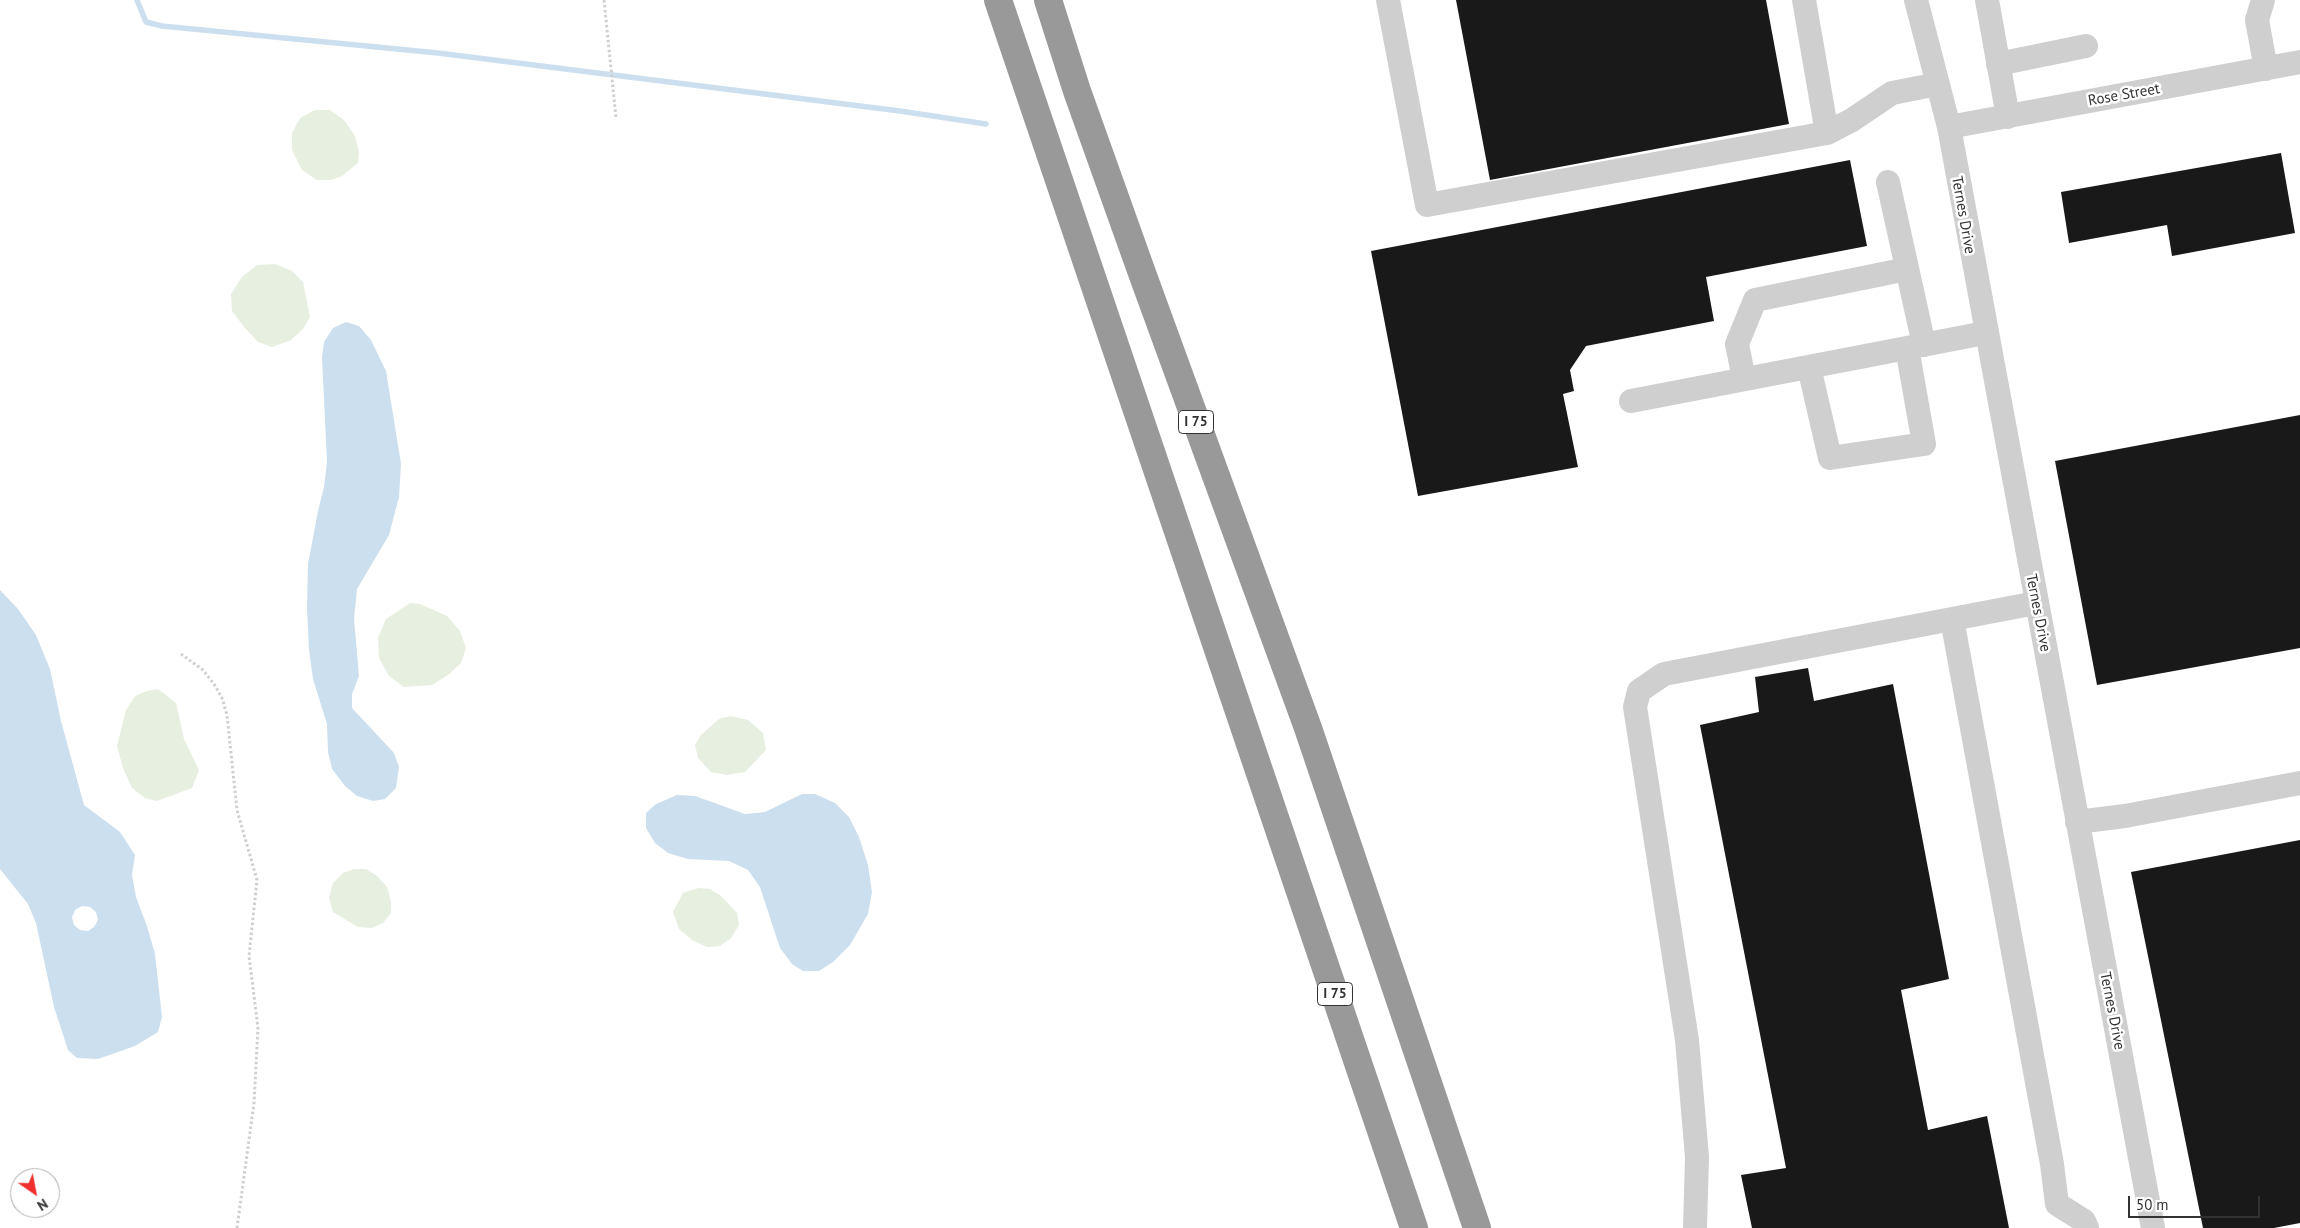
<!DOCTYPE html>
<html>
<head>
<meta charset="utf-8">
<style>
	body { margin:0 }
	#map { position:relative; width:2300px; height:1228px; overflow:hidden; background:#fff; font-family:"PT Sans",sans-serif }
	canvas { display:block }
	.north { position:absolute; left:10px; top:1168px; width:50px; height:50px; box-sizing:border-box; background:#fff; border:1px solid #adadad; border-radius:50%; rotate:147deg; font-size:14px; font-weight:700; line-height:20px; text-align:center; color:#323232 }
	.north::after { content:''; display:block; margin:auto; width:18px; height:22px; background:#ef302f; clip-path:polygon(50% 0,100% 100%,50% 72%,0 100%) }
	.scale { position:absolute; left:2128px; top:1196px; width:132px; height:22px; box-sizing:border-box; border:2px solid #323232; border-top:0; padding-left:6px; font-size:15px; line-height:18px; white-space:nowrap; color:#323232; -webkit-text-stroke:4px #fff; paint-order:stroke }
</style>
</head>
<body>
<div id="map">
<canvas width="2300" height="1228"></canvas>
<div class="north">N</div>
<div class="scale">50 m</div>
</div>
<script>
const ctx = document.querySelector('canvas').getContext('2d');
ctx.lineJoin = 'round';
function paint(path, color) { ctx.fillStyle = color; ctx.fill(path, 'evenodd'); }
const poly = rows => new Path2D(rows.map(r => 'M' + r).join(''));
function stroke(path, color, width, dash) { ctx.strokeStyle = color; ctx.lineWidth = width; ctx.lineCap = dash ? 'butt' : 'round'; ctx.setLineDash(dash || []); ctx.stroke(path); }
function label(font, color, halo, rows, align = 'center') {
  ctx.font = font + ' "PT Sans",sans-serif'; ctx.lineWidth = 5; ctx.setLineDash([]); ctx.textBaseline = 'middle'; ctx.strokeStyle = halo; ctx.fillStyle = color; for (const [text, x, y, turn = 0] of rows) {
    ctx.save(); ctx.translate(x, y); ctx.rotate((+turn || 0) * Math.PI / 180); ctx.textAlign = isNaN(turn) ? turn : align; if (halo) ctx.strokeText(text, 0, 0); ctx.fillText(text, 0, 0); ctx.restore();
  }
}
const green = poly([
	[315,110,330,110,344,120,355,136,359,152,358,163,342,176,331,180,317,180,302,170,292,150,292,133,300,118],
	[275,264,292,271,303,282,310,317,303,329,291,340,272,347,258,342,245,328,232,311,231,294,242,277,257,265],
	[410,603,420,604,447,616,460,631,466,648,461,663,448,675,432,685,404,687,389,676,379,658,378,638,386,619],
	[158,689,176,703,184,739,199,770,192,788,157,801,145,798,132,788,123,768,117,746,126,710,135,696,147,691],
	[730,716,748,720,763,733,766,750,745,772,727,775,711,772,698,758,695,745,701,735,719,719],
	[354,869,366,869,377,876,387,887,391,902,391,913,383,923,372,928,358,927,333,912,329,898,333,883,343,873],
	[698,888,710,889,721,896,737,913,739,925,731,938,720,946,707,947,692,940,679,929,673,912,683,893]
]);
const water = poly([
	[346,322,359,326,371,340,386,371,401,464,399,497,389,535,357,589,354,619,359,676,352,694,352,708,394,753,399,767,396,788,385,799,373,801,357,796,345,786,332,769,328,752,327,724,313,679,309,650,307,608,308,564,318,511,324,487,327,462,322,357,324,342,333,328],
	[0,590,18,609,36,635,50,669,61,721,84,805,120,832,135,855,132,875,136,897,147,926,155,954,162,1017,158,1032,135,1046,98,1059,77,1058,68,1050,54,1007,36,923,28,904,0,869],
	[82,906,90,907,96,912,98,920,94,927,88,931,80,930,74,925,72,917,75,910],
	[802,794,815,794,835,803,849,817,859,837,868,865,872,892,868,914,850,945,833,962,819,971,803,971,792,964,780,948,760,887,748,870,729,861,688,859,668,853,655,843,646,828,646,813,656,804,677,795,695,796,745,814,765,812]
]);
const stream = poly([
	[137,0,146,22,162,26,438,53,900,111,986,124]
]);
const building = poly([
	[1456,0,1766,0,1789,124,1490,180],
	[2281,153,2295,233,2172,256,2167,225,2069,243,2061,192],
	[1850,160,1867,246,1706,277,1714,321,1586,346,1570,370,1574,391,1563,394,1578,467,1418,496,1371,251],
	[2300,415,2300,648,2097,685,2055,461],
	[1808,668,1814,701,1893,684,1949,979,1901,990,1928,1130,1987,1116,2009,1228,1752,1228,1741,1175,1786,1168,1700,725,1759,712,1755,677],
	[2300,840,2300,1223,2274,1228,2203,1228,2131,872]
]);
const path = poly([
	[604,0,616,118],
	[181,654,203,670,214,684,222,698,227,715,237,810,257,880,249,956,258,1028,254,1103,237,1228]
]);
const minor = poly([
	[1388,0,1427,205,1827,133,1852,120,1892,93,1938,84],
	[1804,0,1827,133],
	[1916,0,1949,127,2153,1228],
	[1987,0,2008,117],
	[2263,0,2257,20,2266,69],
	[1998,64,2086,46],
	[1949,127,2300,62],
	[1888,182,1924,345],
	[1809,367,1830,458,1924,444,1907,348],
	[1744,379,1737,344,1755,300,1907,269],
	[1631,401,1985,333],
	[1952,619,2052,1164,2057,1204,2084,1221,2087,1228],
	[2077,822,2125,816,2300,783],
	[1695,1228,1697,1157,1687,1040,1635,707,1639,691,1664,674,2036,603]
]);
const highway = poly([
	[998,0,1414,1228],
	[1048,0,1077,91,1142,273,1308,728,1477,1228]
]);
const shields = [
	[1196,422,35],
	[1335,994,35]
];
const shieldNames = [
	["I 75",1196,422],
	["I 75",1335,994]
];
const streetNames = [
	["Rose Street",2124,95,-10],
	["Ternes Drive",1963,215,80],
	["Ternes Drive",2038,613,79],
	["Ternes Drive",2112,1011,79]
];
paint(green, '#e7efe0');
paint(water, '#ccdfef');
stroke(stream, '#ccdfef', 5.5);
paint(building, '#191919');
stroke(path, '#cfcfcf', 3, [2.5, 2.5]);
stroke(minor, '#cfcfcf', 24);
stroke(highway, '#999', 28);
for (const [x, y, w] of shields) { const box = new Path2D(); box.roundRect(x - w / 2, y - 11.5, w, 23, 4); ctx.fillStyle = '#fff'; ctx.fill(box); stroke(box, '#323232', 1); }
label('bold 14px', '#323232', null, shieldNames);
label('15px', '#323232', '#fff', streetNames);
</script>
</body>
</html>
